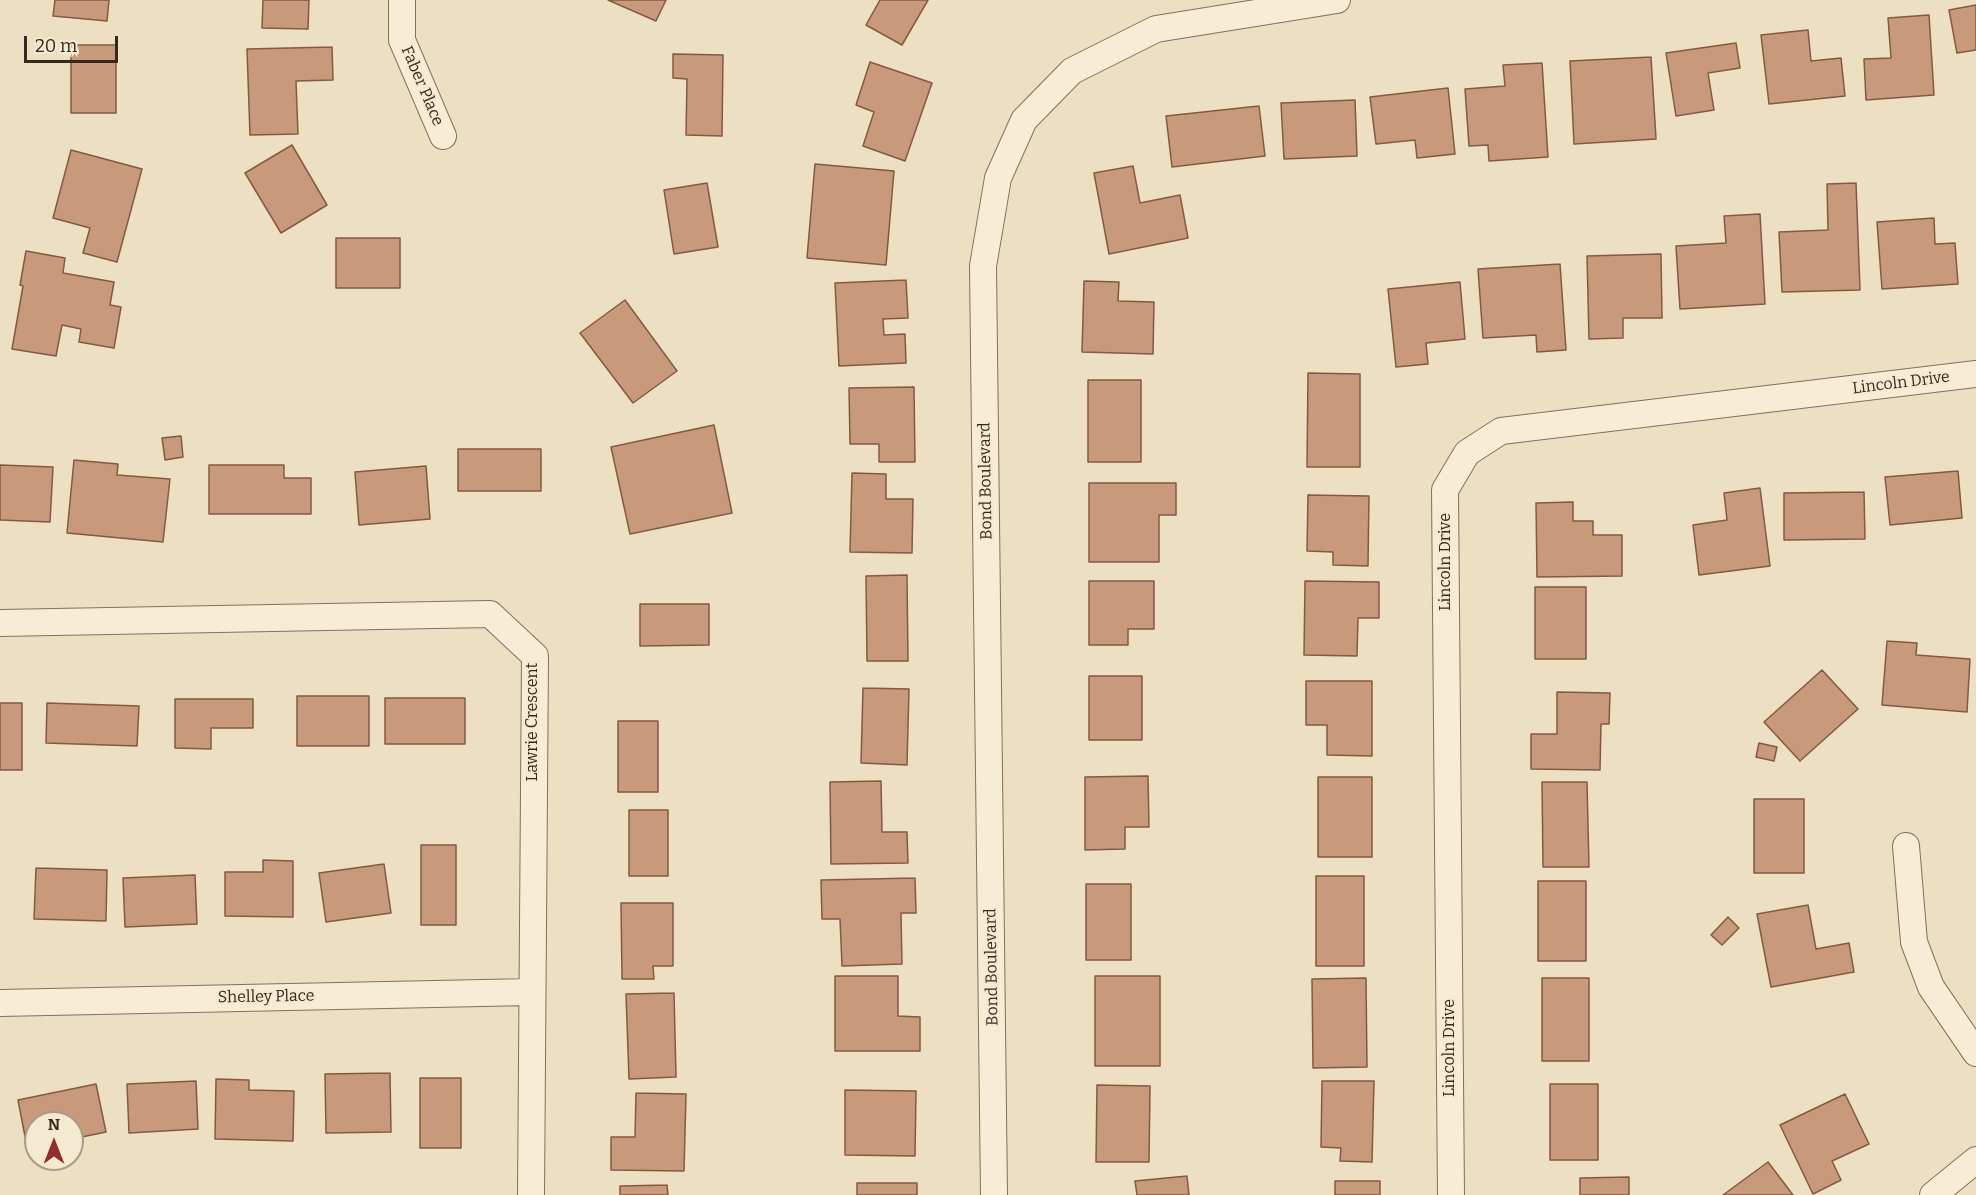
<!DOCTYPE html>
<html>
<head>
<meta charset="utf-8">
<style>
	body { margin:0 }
	#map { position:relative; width:1976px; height:1195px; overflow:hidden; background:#ecdfc2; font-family:Bitter,serif }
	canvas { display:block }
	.north { position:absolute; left:24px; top:1111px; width:60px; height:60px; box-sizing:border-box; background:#f4e9d1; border:2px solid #a89c89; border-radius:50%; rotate:0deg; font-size:16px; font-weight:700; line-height:24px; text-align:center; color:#35291e }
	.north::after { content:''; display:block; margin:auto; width:21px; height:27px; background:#912d2f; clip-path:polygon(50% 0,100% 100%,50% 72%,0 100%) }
	.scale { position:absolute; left:24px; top:36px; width:94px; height:27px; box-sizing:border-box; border:3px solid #35291e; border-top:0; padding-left:8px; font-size:18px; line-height:21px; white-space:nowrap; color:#35291e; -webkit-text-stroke:4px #f4e9d1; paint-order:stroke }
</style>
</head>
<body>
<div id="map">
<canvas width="1976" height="1195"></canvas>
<div class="north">N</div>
<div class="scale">20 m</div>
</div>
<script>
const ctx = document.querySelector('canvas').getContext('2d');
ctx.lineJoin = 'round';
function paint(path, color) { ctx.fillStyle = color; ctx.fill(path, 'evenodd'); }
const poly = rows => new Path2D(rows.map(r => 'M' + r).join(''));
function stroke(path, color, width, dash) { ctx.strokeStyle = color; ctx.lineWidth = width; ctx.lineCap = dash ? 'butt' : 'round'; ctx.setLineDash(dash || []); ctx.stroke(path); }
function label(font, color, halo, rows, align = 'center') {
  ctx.font = font + ' Bitter,serif'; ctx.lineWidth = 4.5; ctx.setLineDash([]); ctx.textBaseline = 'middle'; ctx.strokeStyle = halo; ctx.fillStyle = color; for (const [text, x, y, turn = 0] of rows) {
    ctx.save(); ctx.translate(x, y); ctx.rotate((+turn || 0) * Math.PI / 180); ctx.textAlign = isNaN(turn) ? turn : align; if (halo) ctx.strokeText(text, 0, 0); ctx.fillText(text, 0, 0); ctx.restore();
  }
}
const building = poly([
	[55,0,109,0,107,21,53,16,55,0],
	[263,0,309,0,308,29,262,28,263,0],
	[608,0,666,0,656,21,608,0],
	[880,0,928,0,902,45,866,25,880,0],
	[1976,5,1976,50,1957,53,1949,10,1976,5],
	[1929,15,1934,95,1866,100,1864,59,1891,58,1888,18,1929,15],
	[1808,30,1811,61,1841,58,1845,96,1769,104,1761,35,1808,30],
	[1736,43,1740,68,1708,73,1714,110,1676,116,1666,53,1736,43],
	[71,45,116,45,116,113,71,113,71,45],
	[332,47,333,80,296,81,298,134,250,135,247,49,332,47],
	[673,54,723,55,722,136,686,135,687,79,673,78,673,54],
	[1651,57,1656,139,1574,144,1570,61,1651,57],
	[870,62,932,83,905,161,863,146,874,112,856,105,870,62],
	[1542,63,1548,157,1489,161,1488,145,1469,146,1465,89,1505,86,1503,65,1542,63],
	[1448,88,1455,154,1417,158,1415,140,1376,144,1370,97,1448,88],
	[1355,100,1357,156,1284,159,1281,103,1355,100],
	[1259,106,1265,156,1172,167,1166,116,1259,106],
	[292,145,327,205,281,233,245,173,292,145],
	[71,150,142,169,117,262,83,253,90,228,53,218,71,150],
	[815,164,894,171,886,265,807,258,815,164],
	[1133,166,1140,203,1180,195,1188,238,1109,254,1094,173,1133,166],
	[707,183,718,247,674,254,664,190,707,183],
	[1856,183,1860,290,1782,292,1779,232,1828,230,1827,184,1856,183],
	[1760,214,1765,304,1680,309,1676,246,1726,243,1724,216,1760,214],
	[1934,218,1935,244,1955,243,1958,284,1882,289,1877,222,1934,218],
	[336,238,400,238,400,288,336,288,336,238],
	[26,251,65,258,63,273,114,282,110,305,121,307,114,348,79,342,81,329,62,325,56,356,12,349,23,286,20,285,26,251],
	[1661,254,1662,318,1623,318,1623,338,1589,339,1587,256,1661,254],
	[1560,264,1566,350,1537,352,1536,335,1483,338,1478,269,1560,264],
	[906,280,908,318,883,319,884,335,905,334,906,363,839,366,835,283,906,280],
	[1084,281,1119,282,1118,301,1154,302,1153,354,1082,352,1084,281],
	[1460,282,1465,339,1426,343,1428,364,1396,367,1388,289,1460,282],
	[625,300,677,371,633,403,580,333,625,300],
	[1308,373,1360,374,1360,467,1307,467,1308,373],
	[1088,380,1141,380,1141,462,1088,462,1088,380],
	[914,387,915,462,879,462,879,444,850,444,849,388,914,387],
	[714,425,732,513,630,534,611,447,714,425],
	[181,436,183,457,165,460,162,438,181,436],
	[458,449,541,449,541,491,458,491,458,449],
	[74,460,118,464,117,475,170,479,163,542,67,533,74,460],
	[0,465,53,467,50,522,0,520,0,465],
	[209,465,284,465,284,478,311,478,311,514,209,514,209,465],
	[426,466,430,519,359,525,355,472,426,466],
	[1958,471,1962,518,1890,525,1885,477,1958,471],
	[852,473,886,474,886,499,913,499,912,553,850,552,852,473],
	[1089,483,1176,483,1176,515,1159,515,1159,562,1089,562,1089,483],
	[1760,488,1770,566,1699,575,1693,525,1727,520,1724,493,1760,488],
	[1864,492,1865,539,1784,540,1784,493,1864,492],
	[1308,495,1369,496,1368,566,1333,565,1333,552,1307,551,1308,495],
	[1573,502,1573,521,1593,521,1593,535,1622,535,1622,576,1537,577,1536,503,1573,502],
	[907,575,908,661,867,661,866,576,907,575],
	[1089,581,1154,581,1154,629,1128,629,1128,645,1089,645,1089,581],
	[1305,581,1379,582,1379,618,1358,618,1357,656,1304,655,1305,581],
	[1535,587,1586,587,1586,659,1535,659,1535,587],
	[640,604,709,604,709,645,640,646,640,604],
	[1887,641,1917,643,1916,655,1970,659,1967,712,1882,705,1887,641],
	[1822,670,1858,709,1800,761,1764,722,1822,670],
	[1089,676,1142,676,1142,740,1089,740,1089,676],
	[1306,681,1372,681,1372,756,1327,755,1327,725,1306,725,1306,681],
	[863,688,909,689,907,765,861,763,863,688],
	[1557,692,1610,693,1609,724,1601,724,1600,770,1531,769,1531,734,1557,734,1557,692],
	[297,696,369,696,369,746,297,746,297,696],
	[385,698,465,698,465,744,385,744,385,698],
	[175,699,253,699,253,728,211,728,211,749,175,748,175,699],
	[0,703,22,703,22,770,0,770,0,703],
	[47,703,139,706,137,746,46,743,47,703],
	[618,721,658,721,658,792,618,792,618,721],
	[1759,743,1777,747,1774,761,1756,757,1759,743],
	[1148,776,1149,827,1125,827,1125,849,1085,850,1085,777,1148,776],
	[1318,777,1372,777,1372,857,1318,857,1318,777],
	[881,781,882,832,907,832,908,863,831,864,830,782,881,781],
	[1542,782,1587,782,1589,867,1543,867,1542,782],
	[1754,799,1804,799,1804,873,1754,873,1754,799],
	[629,810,668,810,668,876,629,876,629,810],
	[421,845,456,845,456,925,421,925,421,845],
	[263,860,293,861,293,917,225,916,225,872,263,872,263,860],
	[384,864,391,913,326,922,319,873,384,864],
	[36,868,107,870,106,921,34,919,36,868],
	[195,875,197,924,125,927,123,878,195,875],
	[1316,876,1364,876,1364,966,1316,966,1316,876],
	[915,878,916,913,901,913,902,964,842,966,840,919,822,919,821,880,915,878],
	[1538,881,1586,881,1586,961,1538,961,1538,881],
	[1086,884,1131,884,1131,960,1086,960,1086,884],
	[621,903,673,903,673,966,653,966,654,979,622,979,621,903],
	[1808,905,1816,949,1849,943,1854,972,1771,987,1757,914,1808,905],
	[1728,917,1739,928,1722,945,1711,935,1728,917],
	[835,976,898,976,898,1016,920,1017,920,1051,835,1051,835,976],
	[1095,976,1160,976,1160,1066,1095,1066,1095,976],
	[1366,978,1367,1067,1313,1068,1312,979,1366,978],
	[1542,978,1589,978,1589,1061,1542,1061,1542,978],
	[674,993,676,1077,629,1079,626,994,674,993],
	[390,1073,391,1132,326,1133,325,1074,390,1073],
	[420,1078,461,1078,461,1148,420,1148,420,1078],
	[216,1079,249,1080,249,1090,294,1091,293,1141,215,1139,216,1079],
	[196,1081,198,1129,129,1133,127,1084,196,1081],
	[1322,1081,1374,1081,1372,1162,1340,1161,1341,1148,1321,1147,1322,1081],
	[96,1084,106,1132,72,1139,72,1123,36,1123,36,1146,27,1147,18,1100,96,1084],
	[1550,1084,1598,1084,1598,1160,1550,1160,1550,1084],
	[1097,1085,1150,1086,1149,1162,1096,1162,1097,1085],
	[845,1090,916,1091,915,1156,845,1155,845,1090],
	[636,1093,686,1094,684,1171,611,1170,611,1137,635,1137,636,1093],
	[1845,1094,1869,1144,1832,1161,1841,1180,1813,1194,1780,1125,1845,1094],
	[1768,1162,1793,1195,1723,1195,1768,1162],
	[1187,1176,1189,1195,1137,1195,1135,1181,1187,1176],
	[1629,1177,1629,1195,1580,1195,1580,1178,1629,1177],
	[1335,1181,1380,1181,1380,1195,1335,1195,1335,1181],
	[857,1183,917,1183,917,1195,857,1195,857,1183],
	[667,1185,668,1195,620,1195,620,1186,667,1185]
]);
const street = poly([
	[402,0,402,40,443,136],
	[0,623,490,614,535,656,531,1195],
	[1906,846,1914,942,1931,987,1976,1053],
	[0,1003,531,992],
	[994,1195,983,266,998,178,1024,120,1072,71,1156,29,1337,0],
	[1451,1195,1445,490,1467,453,1501,431,1976,374],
	[1933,1195,1976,1160]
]);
const streetNames = [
	["Faber Place",422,86,67],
	["Lincoln Drive",1901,383,-7],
	["Bond Boulevard",986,481,-91],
	["Lincoln Drive",1446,562,-90],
	["Lawrie Crescent",533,722,-90],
	["Bond Boulevard",992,967,-91],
	["Shelley Place",266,997,-1],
	["Lincoln Drive",1450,1048,-90]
];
paint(building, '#c8997a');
stroke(building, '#835a41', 1.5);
stroke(street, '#85705a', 28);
stroke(street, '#f7ecd5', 26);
label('16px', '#35291e', '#f4e9d1', streetNames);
</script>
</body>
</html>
